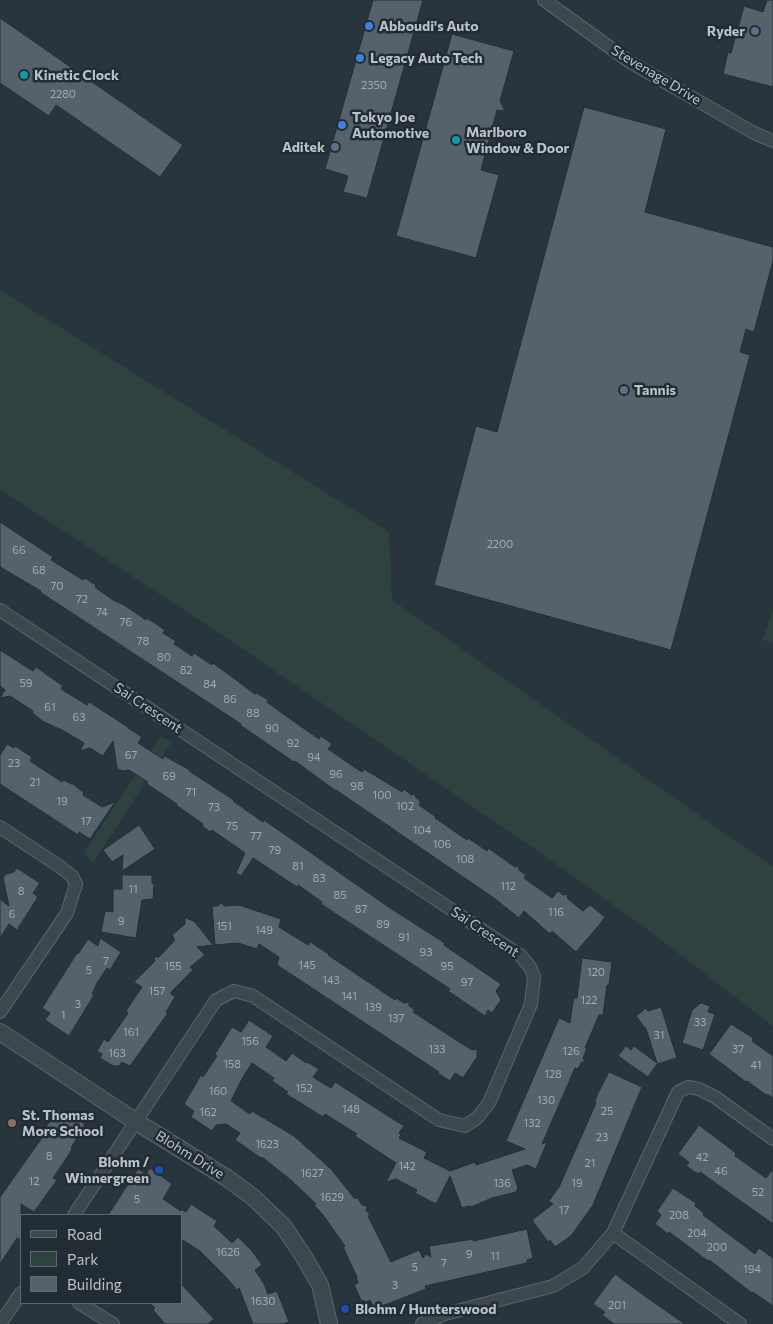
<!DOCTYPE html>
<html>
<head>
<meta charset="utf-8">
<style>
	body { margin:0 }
	#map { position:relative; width:773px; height:1324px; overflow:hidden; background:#29353e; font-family:Commissioner,sans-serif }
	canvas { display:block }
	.legend { position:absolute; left:20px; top:1214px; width:162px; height:90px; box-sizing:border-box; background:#222c34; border:1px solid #5e6870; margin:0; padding:6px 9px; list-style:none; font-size:15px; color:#b9c2c9 }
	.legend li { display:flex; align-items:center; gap:10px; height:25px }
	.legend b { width:25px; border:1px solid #5e6870 }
</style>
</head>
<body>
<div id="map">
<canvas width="773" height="1324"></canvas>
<ul class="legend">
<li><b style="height:6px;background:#3d474e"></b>Road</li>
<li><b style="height:14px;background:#2e4340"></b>Park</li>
<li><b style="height:14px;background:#55626b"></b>Building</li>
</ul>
</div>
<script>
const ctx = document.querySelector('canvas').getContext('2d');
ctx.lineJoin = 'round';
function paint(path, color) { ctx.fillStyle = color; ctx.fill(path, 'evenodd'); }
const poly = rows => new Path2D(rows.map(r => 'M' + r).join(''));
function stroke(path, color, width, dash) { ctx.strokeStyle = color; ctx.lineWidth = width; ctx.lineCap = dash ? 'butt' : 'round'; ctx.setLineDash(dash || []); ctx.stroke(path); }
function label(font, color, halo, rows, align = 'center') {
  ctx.font = font + ' Commissioner,sans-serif'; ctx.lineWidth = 5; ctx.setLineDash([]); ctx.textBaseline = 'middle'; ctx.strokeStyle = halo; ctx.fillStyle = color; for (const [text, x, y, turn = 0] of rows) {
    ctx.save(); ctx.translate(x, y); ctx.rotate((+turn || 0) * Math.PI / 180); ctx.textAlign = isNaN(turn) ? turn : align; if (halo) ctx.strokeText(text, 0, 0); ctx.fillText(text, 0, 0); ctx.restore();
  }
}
const green = poly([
	[0,290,389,532,392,600,773,867,773,1026,652,933,549,859,240,647,0,489],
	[773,608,773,643,763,640],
	[161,736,171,743,93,863,84,853]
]);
const building = poly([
	[373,0,423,0,367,198,343,192,348,176,325,169,373,0],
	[767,0,773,0,773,87,723,74,728,52,731,53,744,6,763,12,767,0],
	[0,18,183,145,160,177,56,105,49,116,0,83,0,18],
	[452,34,514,51,500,101,505,111,497,110,481,170,499,175,476,258,396,236,452,34],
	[584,107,666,129,645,212,773,247,773,261,754,332,746,329,740,352,750,355,671,650,434,585,476,426,497,432,584,107],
	[0,522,53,557,51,560,83,580,85,578,96,585,95,587,113,600,124,605,146,620,147,618,165,630,163,633,176,641,174,644,192,656,194,653,212,665,213,663,255,694,257,693,268,700,267,702,286,716,319,739,321,736,332,744,328,749,357,769,362,772,364,769,402,792,404,789,411,795,415,794,416,798,421,802,419,805,436,817,435,818,467,840,468,838,487,851,488,848,515,867,518,866,519,870,526,875,524,878,552,898,558,891,563,895,567,894,568,899,583,911,590,905,605,917,600,924,576,952,552,931,550,934,524,911,519,918,494,898,336,790,336,791,295,761,294,762,240,725,241,724,40,592,41,591,0,567,0,522],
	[0,650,33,671,36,667,63,686,61,689,87,705,89,702,128,727,128,728,142,737,138,743,163,759,164,756,190,770,189,771,234,800,233,801,263,822,264,820,390,908,445,943,444,945,501,984,496,991,501,1000,492,1013,488,1010,485,1016,448,991,450,989,321,904,322,902,298,885,297,887,253,858,241,876,236,873,245,853,212,830,210,832,202,826,203,824,176,805,177,804,147,784,148,782,129,770,122,771,117,768,113,741,103,756,90,748,80,751,84,743,64,731,44,722,32,713,33,711,10,696,0,698,5,690,0,686,0,650],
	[7,744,14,748,15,746,32,757,30,761,62,782,64,780,71,784,73,784,84,793,83,795,102,807,115,802,90,839,79,832,78,835,0,784,0,755,7,744],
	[139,825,155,849,122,871,123,855,112,862,103,850,139,825],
	[17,868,40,883,33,893,38,897,17,930,9,924,0,938,0,899,9,906,3,878,6,874,14,872,17,868],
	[122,875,152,875,152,883,154,884,153,899,142,900,136,938,101,932,105,911,113,912,113,889,122,889,122,875],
	[221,902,224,906,239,905,281,919,279,927,308,945,310,942,329,954,328,955,395,1000,396,998,404,1003,409,1002,409,1006,415,1010,413,1012,459,1042,472,1050,477,1049,477,1057,463,1078,455,1073,450,1081,438,1073,439,1072,277,965,279,957,259,944,257,949,238,943,215,945,212,906,218,906,221,902],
	[185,918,194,921,213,945,197,947,205,955,190,967,193,970,170,993,175,997,166,1012,168,1013,130,1066,122,1062,119,1066,113,1066,100,1058,102,1054,97,1051,104,1039,108,1042,128,1013,126,1011,142,987,134,982,155,961,154,957,159,957,175,940,172,935,185,924,185,918],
	[100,938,121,952,110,970,107,968,97,983,92,994,94,995,69,1036,45,1020,50,1013,42,1008,77,953,78,954,88,939,98,946,100,938],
	[582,958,612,962,609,985,607,985,603,1015,599,1015,585,1048,587,1048,583,1058,585,1061,581,1063,578,1069,575,1068,565,1091,542,1144,547,1142,536,1169,527,1165,512,1170,518,1188,516,1192,492,1198,471,1207,469,1206,462,1208,450,1176,436,1204,415,1193,417,1190,396,1179,386,1182,396,1163,355,1136,357,1134,325,1114,323,1117,286,1094,288,1092,272,1081,274,1078,252,1063,243,1077,231,1101,250,1114,252,1111,294,1136,331,1169,355,1199,357,1197,362,1205,367,1206,366,1210,370,1215,368,1216,391,1262,419,1250,423,1258,426,1254,431,1257,429,1246,473,1239,473,1241,527,1229,533,1258,527,1260,527,1263,425,1286,426,1289,374,1309,370,1300,367,1302,361,1300,354,1285,358,1283,356,1277,357,1277,343,1247,345,1246,323,1215,314,1205,316,1204,292,1181,262,1157,261,1158,235,1140,240,1133,226,1124,216,1125,212,1131,191,1117,194,1111,184,1104,201,1075,203,1077,217,1056,215,1054,232,1027,241,1032,249,1020,273,1036,266,1047,286,1061,292,1053,306,1063,307,1062,319,1069,313,1077,331,1088,335,1082,404,1126,399,1133,401,1135,399,1138,427,1152,424,1158,450,1171,475,1162,476,1165,525,1149,506,1141,559,1018,570,1023,573,1002,574,998,577,998,582,958],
	[701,1003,710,1006,708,1012,715,1014,703,1050,682,1043,692,1010,701,1003],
	[661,1007,677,1058,657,1064,648,1077,618,1056,626,1046,631,1050,634,1046,657,1063,646,1029,636,1016,646,1008,648,1011,661,1007],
	[731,1024,753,1038,752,1041,773,1056,773,1098,767,1094,766,1095,747,1081,746,1082,709,1054,731,1024],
	[609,1072,642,1087,593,1205,571,1236,555,1247,550,1240,548,1242,532,1220,553,1204,549,1201,559,1187,596,1103,595,1101,598,1093,609,1072],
	[58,1109,63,1113,64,1111,85,1124,71,1148,72,1149,70,1153,53,1178,57,1180,34,1212,21,1204,21,1240,17,1238,0,1264,0,1197,39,1142,46,1132,44,1130,58,1109],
	[699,1125,736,1153,735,1156,766,1178,773,1169,773,1224,700,1172,698,1174,686,1166,689,1162,678,1154,699,1125],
	[150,1168,172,1184,163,1199,181,1211,181,1209,186,1212,191,1204,217,1221,214,1226,232,1243,238,1237,252,1251,262,1265,255,1270,264,1284,268,1294,277,1291,289,1322,283,1324,253,1324,239,1288,237,1290,225,1276,200,1251,181,1239,181,1215,108,1215,138,1169,146,1174,150,1168],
	[673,1188,696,1203,695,1206,704,1213,703,1215,755,1254,759,1248,773,1258,773,1306,753,1292,752,1293,709,1260,708,1261,669,1232,668,1234,655,1224,661,1215,657,1211,673,1188],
	[615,1274,646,1297,685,1324,614,1324,602,1315,605,1312,593,1304,615,1274],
	[181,1284,214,1319,208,1324,165,1324,153,1310,155,1308,150,1303,181,1303,181,1284]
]);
const minor = poly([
	[544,0,630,62,754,133,773,141],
	[0,610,520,955,530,967,534,977,531,1004,489,1103,477,1118,465,1126,439,1120,253,996,234,991,216,1000,74,1215],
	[0,827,59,866,72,876,76,884,67,913,0,1012],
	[613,1233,740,1324],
	[79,1303,113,1324],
	[0,1324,21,1293],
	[422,1324,445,1314,553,1286,583,1268,613,1233,678,1092,688,1087,699,1089,715,1097,773,1139]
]);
const tertiary = poly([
	[0,1032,135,1121,227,1178,254,1198,284,1227,304,1257,320,1285,329,1324]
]);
const markers = [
	[369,26,5,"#3f7fe0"],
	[755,31,5,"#5c6f8a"],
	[360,58,5,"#3f7fe0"],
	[24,75,5,"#0f9aa8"],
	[342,125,5,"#3f7fe0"],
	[456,140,5,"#0f9aa8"],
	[335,147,5,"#5c6f8a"],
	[624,390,5,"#5c6f8a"],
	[12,1123,5,"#8d6e63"],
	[159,1170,5,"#1a4fb4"],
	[345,1309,5,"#1a4fb4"]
];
const numberNames = [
	["2350",374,85],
	["2280",63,94],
	["2200",500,544],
	["66",19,550],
	["68",39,570],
	["70",57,586],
	["72",82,599],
	["74",102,612],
	["76",126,622],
	["78",143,641],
	["80",164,657],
	["82",186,670],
	["59",26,683],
	["84",210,684],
	["86",230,699],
	["61",50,707],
	["88",253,713],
	["63",79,717],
	["90",272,728],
	["92",293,743],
	["67",131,755],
	["94",314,757],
	["23",14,763],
	["96",336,774],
	["69",169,776],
	["21",35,782],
	["98",357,786],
	["71",191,792],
	["100",382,795],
	["19",62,801],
	["102",405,806],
	["73",214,807],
	["17",86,821],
	["75",232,826],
	["104",422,830],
	["77",256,836],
	["106",442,844],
	["79",275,850],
	["108",465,859],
	["81",298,866],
	["83",319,878],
	["112",508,886],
	["11",133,889],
	["8",21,891],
	["85",340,895],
	["87",361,909],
	["116",556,912],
	["6",12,914],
	["9",121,921],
	["89",383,924],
	["151",224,926],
	["149",264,930],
	["91",404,937],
	["93",426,952],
	["7",106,961],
	["145",307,965],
	["155",173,966],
	["95",447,966],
	["5",89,970],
	["120",596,972],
	["143",331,980],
	["97",467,982],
	["157",157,991],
	["141",349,996],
	["122",589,1000],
	["3",78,1004],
	["139",373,1007],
	["1",63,1015],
	["137",396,1018],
	["33",700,1022],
	["161",131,1032],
	["31",659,1035],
	["156",250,1041],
	["133",437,1049],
	["37",738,1049],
	["126",571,1051],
	["163",117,1053],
	["158",232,1064],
	["41",756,1065],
	["128",553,1074],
	["152",304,1088],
	["160",218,1091],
	["130",546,1100],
	["148",351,1109],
	["25",607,1111],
	["162",208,1112],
	["132",532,1123],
	["23",602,1137],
	["1623",267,1144],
	["8",49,1156],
	["42",702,1157],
	["21",590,1163],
	["142",407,1166],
	["46",721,1171],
	["1627",312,1173],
	["12",34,1181],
	["136",502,1183],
	["19",577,1183],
	["52",758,1192],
	["1629",332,1197],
	["5",137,1199],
	["17",564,1210],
	["208",679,1215],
	["204",697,1233],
	["200",717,1247],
	["1626",228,1252],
	["9",469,1254],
	["11",495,1256],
	["7",444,1263],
	["5",415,1267],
	["194",752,1269],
	["3",395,1285],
	["1630",263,1301],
	["201",617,1305]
];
const poiNames = [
	["Abboudi's Auto",379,26],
	["Ryder",745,31,"right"],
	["Legacy Auto Tech",370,58],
	["Kinetic Clock",34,75],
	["Tokyo Joe",352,117],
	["Automotive",352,133],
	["Marlboro",466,132],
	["Window & Door",466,148],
	["Aditek",325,147,"right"],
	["Tannis",634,390],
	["St. Thomas",22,1115],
	["More School",22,1131],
	["Blohm /",149,1162,"right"],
	["Winnergreen",149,1178,"right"],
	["Blohm / Hunterswood",355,1309]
];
const streetNames = [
	["Stevenage Drive",656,75,31],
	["Sai Crescent",148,708,34],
	["Sai Crescent",485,932,34],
	["Blohm Drive",190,1155,32]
];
paint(green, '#2e4340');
paint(building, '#55626b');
stroke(building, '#242e36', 1);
stroke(minor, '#5b656c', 14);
stroke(tertiary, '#5b656c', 18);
stroke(minor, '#3d474e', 12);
stroke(tertiary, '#3d474e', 16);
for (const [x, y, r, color] of markers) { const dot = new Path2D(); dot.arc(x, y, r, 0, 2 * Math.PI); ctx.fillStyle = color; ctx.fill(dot); stroke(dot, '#222c34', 2); }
label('11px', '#a0aab2', null, numberNames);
label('bold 14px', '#b9c2c9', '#222c34', poiNames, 'left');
label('14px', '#b9c2c9', '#222c34', streetNames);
</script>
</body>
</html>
